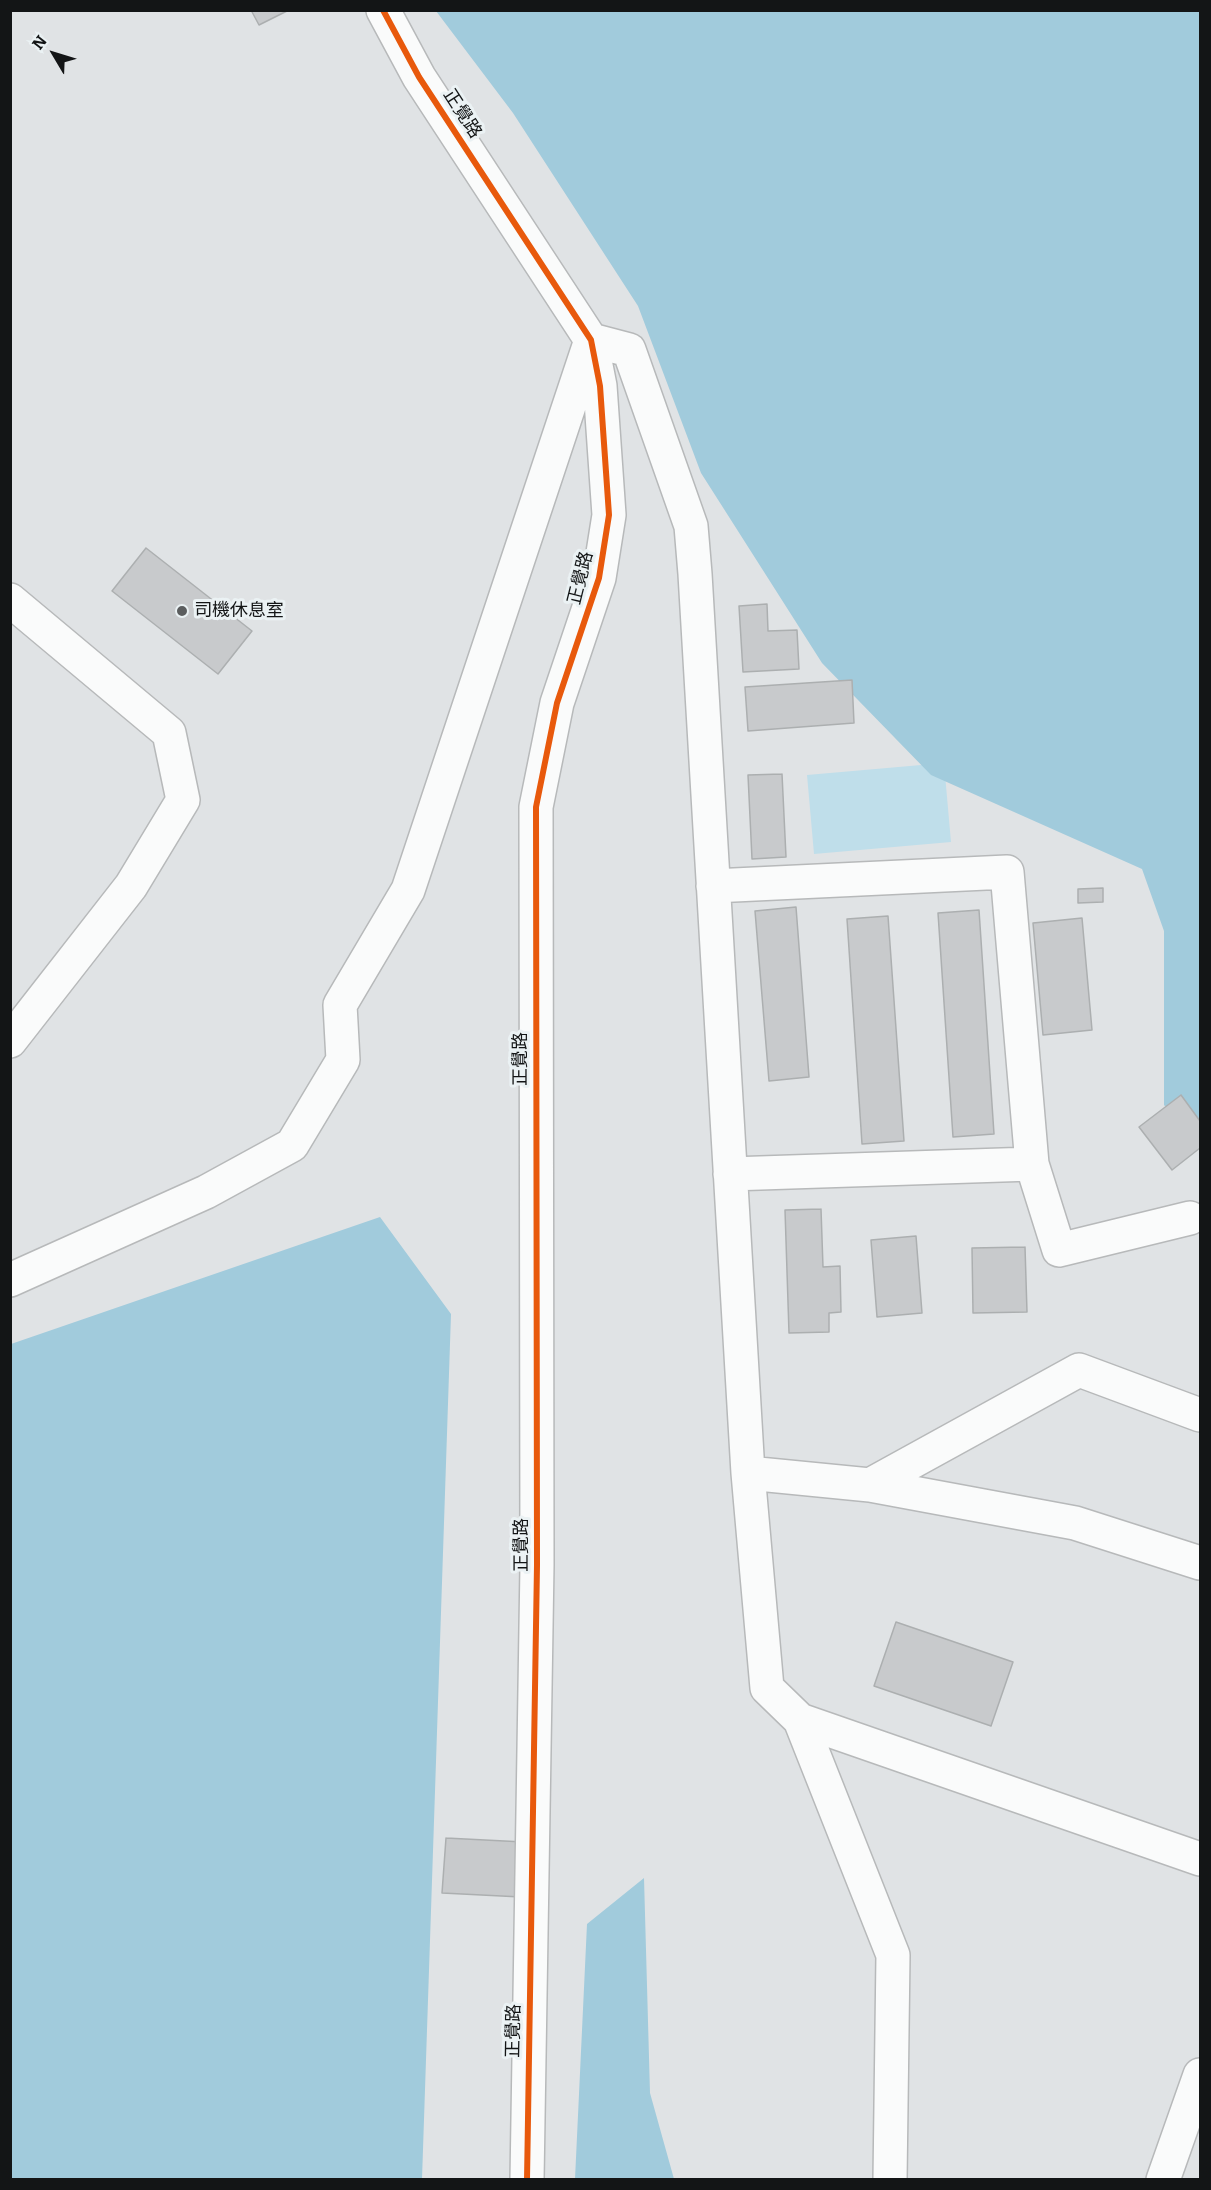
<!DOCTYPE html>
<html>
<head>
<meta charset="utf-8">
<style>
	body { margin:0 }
	#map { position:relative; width:1211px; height:2190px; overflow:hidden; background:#e0e3e5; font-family:Bitter,serif }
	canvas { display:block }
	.frame { position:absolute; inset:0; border:12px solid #131516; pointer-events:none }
	.north { position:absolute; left:24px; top:24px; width:60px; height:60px; -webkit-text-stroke:4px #ebf2f4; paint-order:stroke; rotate:308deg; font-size:16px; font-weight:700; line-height:24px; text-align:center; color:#131516 }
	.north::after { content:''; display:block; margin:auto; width:21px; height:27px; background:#131516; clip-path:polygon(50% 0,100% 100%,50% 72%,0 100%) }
</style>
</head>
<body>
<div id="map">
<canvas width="1211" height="2190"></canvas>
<div class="frame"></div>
<div class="north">N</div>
</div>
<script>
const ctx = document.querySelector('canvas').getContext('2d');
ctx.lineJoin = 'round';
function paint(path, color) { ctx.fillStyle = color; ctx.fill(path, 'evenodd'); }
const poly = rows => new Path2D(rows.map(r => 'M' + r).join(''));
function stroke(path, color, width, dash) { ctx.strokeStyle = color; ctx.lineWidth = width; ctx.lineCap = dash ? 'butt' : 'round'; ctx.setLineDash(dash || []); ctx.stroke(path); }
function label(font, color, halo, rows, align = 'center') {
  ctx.font = font + ' Bitter,"Noto Sans TC",serif'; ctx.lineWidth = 6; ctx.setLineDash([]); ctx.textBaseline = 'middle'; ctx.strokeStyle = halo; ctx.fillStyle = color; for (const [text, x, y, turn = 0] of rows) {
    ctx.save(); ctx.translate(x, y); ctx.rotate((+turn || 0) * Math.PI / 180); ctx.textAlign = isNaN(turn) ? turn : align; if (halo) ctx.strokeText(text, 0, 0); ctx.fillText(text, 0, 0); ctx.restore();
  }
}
const green = poly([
	[944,763,951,842,814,854,807,775]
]);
const forest = poly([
	[436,11,1200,11,1200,1144,1164,1105,1164,931,1142,869,931,775,822,663,701,473,638,306,513,113],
	[380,1217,451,1314,422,2179,11,2179,11,1344],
	[644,1878,650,2093,674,2179,575,2179,587,1924]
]);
const building = poly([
	[251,10,289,10,259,25,251,10],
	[146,548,252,631,218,674,112,591,146,548],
	[767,604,768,631,797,630,799,669,743,672,739,606,767,604],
	[852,680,854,723,748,731,745,687,852,680],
	[782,774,786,857,752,859,748,775,782,774],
	[1103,888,1103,902,1078,903,1078,889,1103,888],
	[796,907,809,1077,769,1081,755,911,796,907],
	[979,910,994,1134,953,1137,938,913,979,910],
	[888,916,904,1141,862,1144,847,919,888,916],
	[1082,918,1092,1030,1043,1035,1033,923,1082,918],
	[1181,1095,1200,1121,1200,1148,1172,1170,1139,1127,1181,1095],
	[821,1209,823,1267,840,1266,841,1312,829,1313,829,1332,789,1333,785,1210,821,1209],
	[916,1236,922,1313,877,1317,871,1240,916,1236],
	[1025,1247,1027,1312,973,1313,972,1248,1025,1247],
	[896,1622,1013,1662,991,1726,874,1686,896,1622],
	[446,1838,524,1842,521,1897,442,1893,446,1838]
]);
const minor = poly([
	[383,10,419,77,591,340,600,386,609,515,599,578,557,703,536,807,537,1565,527,2180],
	[10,600,169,733,183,800,131,886,10,1041],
	[713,886,1007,872,1032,1164,730,1174],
	[1032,1164,1059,1250,1190,1218],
	[10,1280,206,1192,292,1145,343,1060,340,1005,408,890,591,340,629,350,691,526,695,574,748,1473,767,1688,800,1720,893,1955,890,2180],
	[748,1473,870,1485,1075,1523,1200,1563],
	[870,1485,1079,1370,1200,1415],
	[800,1720,1200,1859],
	[1163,2180,1200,2075]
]);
const cycleway = poly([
	[383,10,419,77,591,340,600,386,609,515,599,578,557,703,536,807,537,1565,527,2180]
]);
const markers = [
	[182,611,6,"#5b5d5e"]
];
const streetNames = [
	["正覺路",462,114,57],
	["正覺路",581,578,-76],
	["正覺路",521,1059,-90],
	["正覺路",522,1545,-90],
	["正覺路",514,2031,-89]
];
const poiNames = [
	["司機休息室",194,611]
];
paint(green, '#bfdeea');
paint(forest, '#a1cbdc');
paint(building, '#c8cacc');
stroke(building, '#acafb0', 1.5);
stroke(minor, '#b7b9ba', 36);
stroke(minor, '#fafbfb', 33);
stroke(cycleway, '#e8590c', 6);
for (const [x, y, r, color] of markers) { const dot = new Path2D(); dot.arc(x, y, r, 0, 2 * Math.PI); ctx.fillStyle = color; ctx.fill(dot); stroke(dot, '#ebf2f4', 2); }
label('18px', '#131516', '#ebf2f4', streetNames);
label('18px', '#131516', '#ebf2f4', poiNames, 'left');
</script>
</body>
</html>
